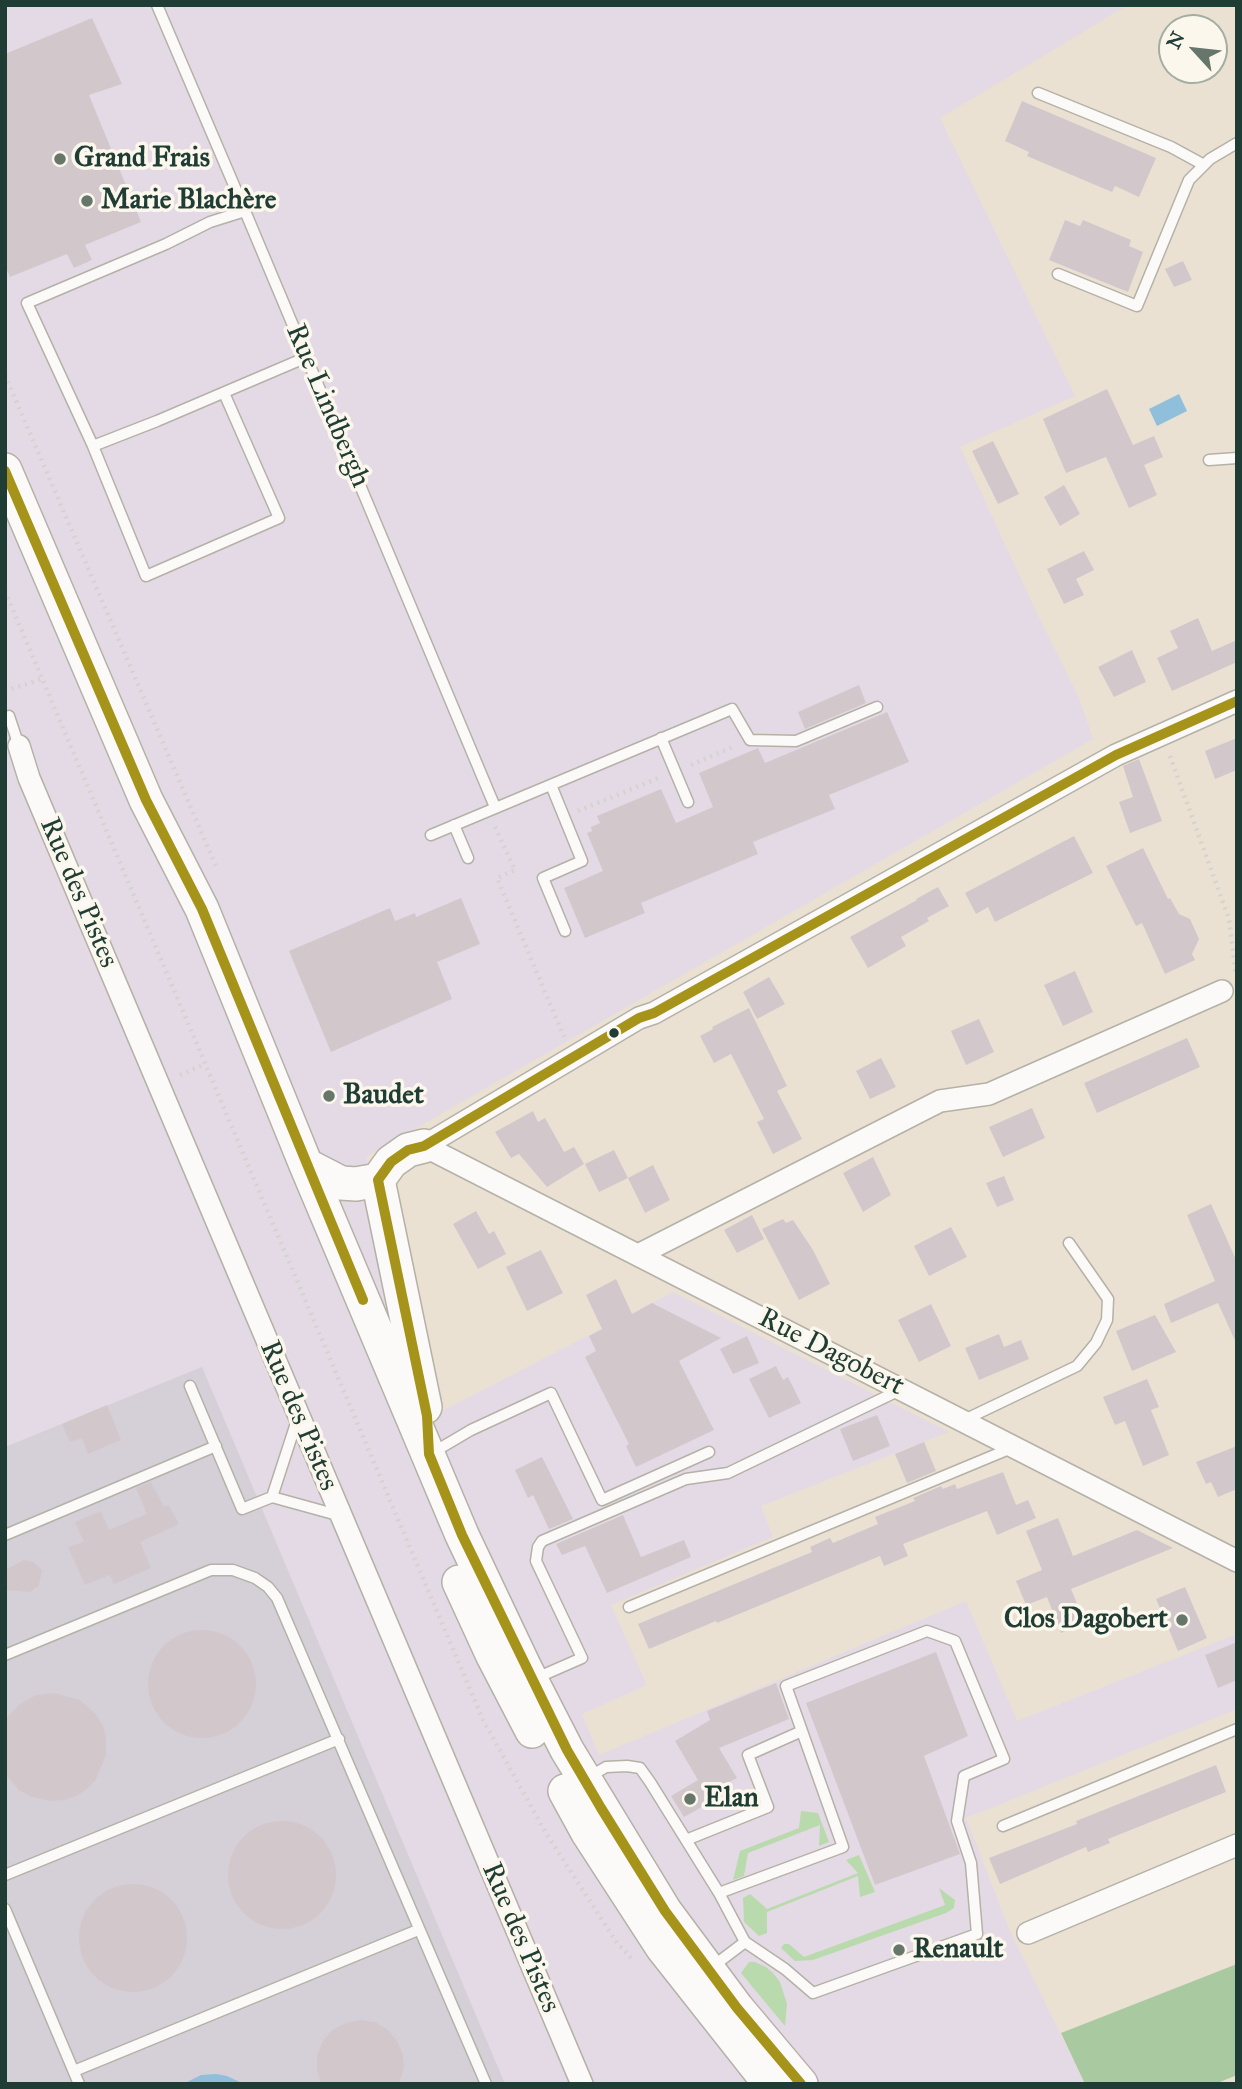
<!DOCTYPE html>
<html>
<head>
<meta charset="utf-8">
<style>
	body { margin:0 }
	#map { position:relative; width:1242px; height:2089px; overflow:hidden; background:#eae1d2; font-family:"IM FELL Great Primer",serif }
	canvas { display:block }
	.frame { position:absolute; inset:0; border:7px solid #1f3d34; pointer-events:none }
	.north { position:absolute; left:1158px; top:14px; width:70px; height:70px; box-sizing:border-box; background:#fbf7ec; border:2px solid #a3ada2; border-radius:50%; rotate:297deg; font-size:19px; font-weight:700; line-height:28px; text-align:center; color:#1f3d34 }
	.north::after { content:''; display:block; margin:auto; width:24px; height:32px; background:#66766b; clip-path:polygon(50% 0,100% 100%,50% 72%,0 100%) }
</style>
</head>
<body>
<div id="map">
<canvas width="1242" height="2089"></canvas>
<div class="frame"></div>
<div class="north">N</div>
</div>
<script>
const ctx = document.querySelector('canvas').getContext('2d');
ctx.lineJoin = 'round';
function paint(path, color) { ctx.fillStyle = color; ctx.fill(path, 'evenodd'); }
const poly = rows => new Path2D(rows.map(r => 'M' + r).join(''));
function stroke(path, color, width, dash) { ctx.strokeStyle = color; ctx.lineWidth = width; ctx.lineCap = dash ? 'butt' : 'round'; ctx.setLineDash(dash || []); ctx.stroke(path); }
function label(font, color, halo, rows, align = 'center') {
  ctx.font = font + ' "IM FELL Great Primer",serif'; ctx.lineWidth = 7; ctx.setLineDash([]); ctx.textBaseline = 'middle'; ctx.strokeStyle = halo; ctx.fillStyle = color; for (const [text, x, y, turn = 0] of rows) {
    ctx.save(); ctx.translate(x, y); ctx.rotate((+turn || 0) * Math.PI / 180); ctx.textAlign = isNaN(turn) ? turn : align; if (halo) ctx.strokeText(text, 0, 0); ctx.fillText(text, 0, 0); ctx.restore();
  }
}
const built = poly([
	[5,5,1122,5,1123,8,940,118,1075,396,960,447,1034,607,1079,698,1093,739,366,1157,436,1414,673,1292,949,1432,761,1506,773,1537,611,1605,647,1685,582,1714,599,1755,966,1601,1017,1721,1237,1634,1237,1709,966,1818,1010,1931,1085,2084,5,2084]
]);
const industrial = poly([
	[202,1367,505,2084,5,2084,5,1447]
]);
const green = poly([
	[801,1811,818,1813,829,1842,819,1846,820,1825,748,1853,744,1876,733,1880,740,1851,799,1828],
	[859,1855,875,1892,860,1897,858,1876,767,1912,767,1933,759,1936,744,1922,743,1898,750,1894,767,1909,858,1873,846,1860],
	[939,1888,955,1900,954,1908,946,1913,813,1960,795,1961,781,1948,784,1944,789,1944,804,1957,945,1905],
	[749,1962,755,1962,766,1967,773,1973,780,1982,787,2004,785,2026,741,1973]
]);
const forest = poly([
	[1237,1964,1237,2075,1215,2084,1085,2084,1061,2033]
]);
const water = poly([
	[1179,394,1187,411,1157,426,1149,409],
	[216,2074,227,2076,244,2084,183,2084,201,2075]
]);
const building = poly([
	[92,18,122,84,89,95,141,222,85,245,92,260,74,268,67,254,10,277,5,266,5,54],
	[1022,101,1156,158,1139,197,1115,186,1112,192,1027,156,1029,152,1005,141],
	[1065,220,1080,226,1083,220,1131,240,1129,246,1143,252,1128,292,1049,260],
	[1183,261,1192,280,1174,287,1165,269],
	[1107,389,1133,445,1154,436,1163,457,1144,465,1157,495,1129,508,1106,457,1066,473,1043,419],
	[993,441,1019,494,998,504,972,451],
	[1064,485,1080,514,1060,526,1044,497],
	[1084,551,1094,570,1076,579,1084,595,1064,604,1047,569],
	[1198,618,1212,651,1237,640,1237,662,1172,691,1157,658,1178,648,1170,631],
	[1132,650,1146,682,1114,697,1098,667],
	[859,685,866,703,805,729,798,712],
	[887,712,909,762,829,795,835,809,753,842,758,854,641,903,645,913,585,938,564,888,603,871,587,833,592,831,591,827,600,823,597,816,661,789,676,823,713,807,699,773,758,748,765,763],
	[1237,738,1237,770,1215,779,1205,751],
	[1139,759,1162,821,1130,833,1119,802,1133,797,1123,766],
	[1074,836,1093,873,995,922,988,907,976,914,965,893],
	[1143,848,1168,899,1170,898,1179,914,1190,919,1199,939,1192,954,1195,960,1165,974,1142,923,1136,926,1106,866],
	[938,887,949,906,927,918,929,921,901,937,906,946,868,968,850,937,917,900,916,899],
	[461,898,480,944,437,962,452,999,331,1052,289,951,390,908,395,921,415,913,416,917],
	[1075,971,1093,1012,1063,1026,1044,985],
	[769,977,785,1004,757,1019,743,992],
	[749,1008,787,1086,777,1091,802,1139,773,1154,757,1122,764,1119,731,1054,714,1063,700,1036,713,1029,712,1027],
	[979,1019,994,1052,966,1065,951,1031],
	[1187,1038,1200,1067,1097,1113,1084,1083],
	[881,1058,896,1087,870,1099,856,1071],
	[1032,1108,1045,1138,1003,1157,989,1127],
	[533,1111,538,1122,545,1118,564,1152,574,1147,584,1164,547,1187,519,1154,511,1158,495,1132],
	[614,1150,628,1178,599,1192,585,1164],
	[873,1157,891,1195,863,1212,843,1173],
	[653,1165,670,1200,645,1213,628,1178],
	[1004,1176,1014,1200,997,1207,986,1183],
	[1211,1204,1237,1262,1237,1345,1218,1303,1171,1323,1164,1304,1215,1281,1187,1215],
	[476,1211,489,1234,494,1231,506,1254,478,1269,453,1224],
	[752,1215,764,1239,737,1253,724,1230],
	[783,1219,786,1223,793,1220,813,1250,830,1284,799,1300,762,1229],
	[951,1227,967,1257,929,1276,914,1246],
	[541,1250,563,1293,527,1311,506,1267],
	[616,1279,632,1314,652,1303,721,1338,679,1361,714,1430,636,1467,626,1446,629,1444,585,1357,596,1351,589,1336,602,1329,586,1295],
	[931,1304,951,1346,919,1362,898,1320],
	[1155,1315,1176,1352,1132,1371,1116,1331],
	[999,1334,1004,1347,1021,1340,1029,1359,979,1380,965,1348],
	[747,1336,759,1363,733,1374,720,1349],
	[776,1366,783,1380,788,1377,801,1403,769,1418,749,1379],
	[1147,1379,1159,1407,1151,1410,1169,1455,1143,1466,1125,1421,1115,1425,1103,1397],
	[107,1405,121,1440,88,1454,82,1438,70,1442,62,1424],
	[877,1415,890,1446,853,1461,840,1429],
	[924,1442,936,1471,907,1483,895,1454],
	[1237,1446,1237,1489,1218,1497,1211,1482,1206,1484,1196,1462],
	[542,1457,573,1519,549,1529,533,1495,528,1498,515,1470],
	[1003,1472,1016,1505,1028,1500,1036,1518,997,1535,987,1511,903,1544,908,1556,884,1566,880,1556,717,1623,716,1621,649,1649,638,1624,812,1552,810,1547,830,1538,833,1543,878,1524,875,1517,915,1501,913,1498,941,1486,943,1489,955,1484,957,1489],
	[151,1482,164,1507,168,1505,179,1524,140,1542,151,1568,114,1584,110,1575,85,1585,68,1547,84,1542,75,1522,101,1511,109,1530,147,1514,136,1488],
	[623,1515,641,1557,684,1540,691,1557,607,1593,585,1546,562,1555,556,1544],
	[1058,1518,1073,1556,1137,1530,1173,1548,1071,1589,1085,1623,1061,1633,1047,1597,1026,1605,1016,1581,1042,1570,1026,1531],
	[24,1560,33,1562,42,1570,39,1585,30,1592,5,1590,5,1570],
	[1185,1587,1207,1638,1178,1651,1156,1599],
	'148 1684a54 54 0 1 1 108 0a54 54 0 1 1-108 0Z',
	[1237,1642,1237,1680,1218,1688,1205,1655],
	[936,1652,968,1736,924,1756,960,1854,875,1885,806,1703],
	[776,1683,789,1719,719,1748,737,1778,716,1789,720,1797,684,1817,671,1796,698,1780,675,1741,710,1720,707,1711],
	[55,1693,80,1700,95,1713,103,1726,106,1737,106,1755,96,1779,88,1788,76,1796,65,1800,50,1801,32,1797,19,1790,5,1774,5,1722,9,1715,20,1704,36,1695],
	[1216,1765,1226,1792,1108,1839,1110,1843,1088,1852,1086,1847,1000,1884,989,1858,1077,1824,1076,1821],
	'228 1875a54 54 0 1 1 108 0a54 54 0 1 1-108 0Z',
	'79 1938a54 54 0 1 1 108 0a54 54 0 1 1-108 0Z',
	[360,2020,375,2022,388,2030,397,2041,403,2055,404,2068,399,2084,321,2084,317,2070,317,2055,323,2041,332,2030,346,2023]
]);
const path = poly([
	[5,375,216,866],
	[5,591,483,1720,547,1835,617,1943,634,1961],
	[5,691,42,679],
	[1170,756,1229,919,1236,975],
	[691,765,735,746],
	[578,811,661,777],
	[495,827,515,870,497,878,564,1037],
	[180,1075,205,1064]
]);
const service = poly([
	[157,5,245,211,495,807],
	[1038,93,1171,147,1204,165],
	[245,211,210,222,166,244,27,303,93,446,157,421,307,357],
	[1058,274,1137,306,1189,180,1210,159,1237,143],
	[93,446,146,576,279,518,224,393],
	[1209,460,1237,458],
	[5,718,9,716,19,746],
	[661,738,688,802],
	[551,785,582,861,543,878,565,931],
	[454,825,468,858],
	[431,835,732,709,750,740,796,741,877,707],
	[190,1386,242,1509,272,1497,298,1417],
	[962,1421,1077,1366,1096,1343,1107,1320,1108,1299,1069,1243],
	[432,1453,471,1430,551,1393,602,1500,709,1452],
	[272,1497,341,1516],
	[5,1535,216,1446],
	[629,1607,1014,1447],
	[5,1655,211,1570,233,1570,255,1578,268,1587,277,1598,486,2084],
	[534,1679,582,1658,536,1561,538,1547,542,1541,686,1479,728,1473,900,1390],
	[589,1777,606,1767,627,1766,640,1768,650,1782,719,1893,745,1942,712,1967],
	[1003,1826,1237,1729],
	[686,1840,768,1807,748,1755,802,1731],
	[5,1875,339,1739],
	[719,1893,843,1847,786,1686,927,1631,955,1641,1004,1759,964,1776,957,1821,971,1863,977,1934,813,1993,785,1969,745,1942],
	[5,1909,79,2084],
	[74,2071,418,1930]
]);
const minor = poly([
	[19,746,29,778,97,939,582,2084],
	[424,1146,639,1018,654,1013,1116,755,1237,701],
	[424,1146,1237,1561],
	[638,1255,940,1101,989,1094,1222,991],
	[1028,1933,1237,1845]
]);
const primary = poly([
	[5,470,146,800,202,909,306,1165,462,1535,525,1668,567,1750,665,1911,737,2008,801,2084],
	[306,1165,341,1183,356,1184,378,1180,391,1162,408,1150,424,1146],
	[378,1180,425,1407],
	[459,1582,493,1656,532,1731],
	[565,1791,588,1833,662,1947,770,2084]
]);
const bus1 = poly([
	[5,471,146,800,202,909,363,1300],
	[801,2084,737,2008,665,1911,601,1808,567,1750,462,1535,429,1454,427,1416,378,1180,391,1162,408,1150,424,1146,639,1018,654,1013,1116,755,1237,701]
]);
const markers = [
	[60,159,7,"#66766b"],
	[87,201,7,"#66766b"],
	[614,1033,6,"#1f3d34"],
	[329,1096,7,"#66766b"],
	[1182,1620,7,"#66766b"],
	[690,1799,7,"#66766b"],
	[899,1950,7,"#66766b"]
];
const poiNames = [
	["Grand Frais",74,159],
	["Marie Blachère",101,201],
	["Baudet",343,1096],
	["Clos Dagobert",1168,1620,"right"],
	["Elan",704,1799],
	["Renault",913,1950]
];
const streetNames = [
	["Rue Lindbergh",327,406,67],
	["Rue des Pistes",78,893,67],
	["Rue Dagobert",831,1353,27],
	["Rue des Pistes",298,1416,67],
	["Rue des Pistes",520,1938,67]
];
paint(built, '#e4dae5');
paint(industrial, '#d5cfd7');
paint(green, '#b9daac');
paint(forest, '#a9c9a0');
paint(water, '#90bfdc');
paint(building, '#d2c8cc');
stroke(service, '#b4b1a7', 13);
stroke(minor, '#b4b1a7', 24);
stroke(primary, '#b4b1a7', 36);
stroke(path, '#d3d3cf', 4.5, [2, 5]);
stroke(service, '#fcfaf8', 10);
stroke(minor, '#fcfaf8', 21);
stroke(primary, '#fcfaf8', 33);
stroke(bus1, '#a5931a', 10);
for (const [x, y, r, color] of markers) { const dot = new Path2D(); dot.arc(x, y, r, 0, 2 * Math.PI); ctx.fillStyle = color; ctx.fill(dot); stroke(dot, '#fbf7ec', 2.5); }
label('bold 28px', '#1f3d34', '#fbf7ec', poiNames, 'left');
label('28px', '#1f3d34', '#fbf7ec', streetNames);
</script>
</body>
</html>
